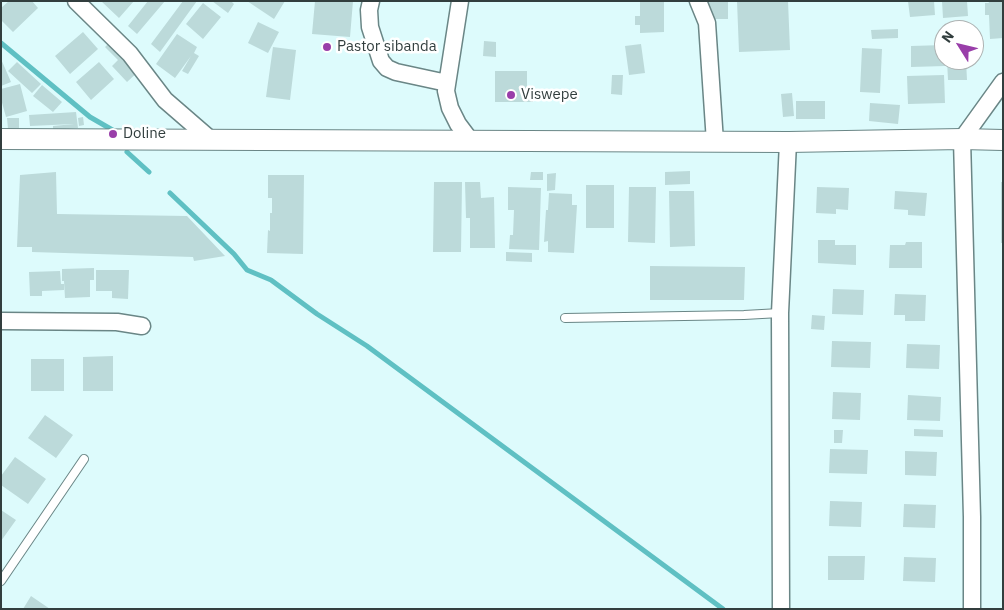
<!DOCTYPE html>
<html>
<head>
<meta charset="utf-8">
<style>
	body { margin:0 }
	#map { position:relative; width:1004px; height:610px; overflow:hidden; background:#ddfbfc; font-family:"IBM Plex Sans",sans-serif }
	canvas { display:block }
	.frame { position:absolute; inset:0; border:2px solid #323e3e; pointer-events:none }
	.north { position:absolute; left:934px; top:20px; width:50px; height:50px; box-sizing:border-box; background:#fff; border:1px solid #adb2b2; border-radius:50%; rotate:306deg; font-size:14px; font-weight:700; line-height:20px; text-align:center; color:#323e3e }
	.north::after { content:''; display:block; margin:auto; width:18px; height:22px; background:#993ea9; clip-path:polygon(50% 0,100% 100%,50% 72%,0 100%) }
</style>
</head>
<body>
<div id="map">
<canvas width="1004" height="610"></canvas>
<div class="frame"></div>
<div class="north">N</div>
</div>
<script>
const ctx = document.querySelector('canvas').getContext('2d');
ctx.lineJoin = 'round';
const poly = rows => new Path2D(rows.map(r => 'M' + r).join(''));
function stroke(path, color, width, dash) { ctx.strokeStyle = color; ctx.lineWidth = width; ctx.lineCap = dash ? 'butt' : 'round'; ctx.setLineDash(dash || []); ctx.stroke(path); }
function paint(path, color) { ctx.fillStyle = color; ctx.fill(path, 'evenodd'); }
function label(font, color, halo, rows, align = 'center') {
  ctx.font = font + ' "IBM Plex Sans",sans-serif'; ctx.lineWidth = 5; ctx.setLineDash([]); ctx.textBaseline = 'middle'; ctx.strokeStyle = halo; ctx.fillStyle = color; for (const [text, x, y, turn = 0] of rows) {
    ctx.save(); ctx.translate(x, y); ctx.rotate((+turn || 0) * Math.PI / 180); ctx.textAlign = isNaN(turn) ? turn : align; if (halo) ctx.strokeText(text, 0, 0); ctx.fillText(text, 0, 0); ctx.restore();
  }
}
const stream = poly([
	[1,43,90,117,116,132],
	[127,152,149,172],
	[170,193,234,254,247,270,271,280,317,314,367,346,723,609]
]);
const building = poly([
	[9,1,32,1,38,8,13,32,1,20,1,8],
	[101,1,134,1,119,18],
	[148,1,165,1,137,34,128,26],
	[183,1,197,1,160,52,151,44],
	[212,1,231,1,234,4,228,13],
	[247,1,285,1,274,19],
	[315,1,353,1,350,37,312,34],
	[640,1,664,1,664,32,640,33,640,25,635,25,635,16,640,16],
	[704,1,728,1,728,19,712,19],
	[737,1,788,1,790,50,739,52],
	[908,1,934,1,935,15,910,17],
	[942,1,967,1,968,16,943,18],
	[988,1,1003,1,1003,38,990,39,989,15,985,15,985,3,989,3],
	[203,3,221,17,203,39,186,24],
	[258,22,279,32,268,53,248,43],
	[898,29,898,38,872,39,871,30],
	[974,29,978,29,977,43,974,43],
	[83,32,98,49,70,74,55,56],
	[177,34,197,47,194,53,199,56,188,74,182,71,191,56,175,78,156,64],
	[111,41,140,70,127,82,112,66,118,60,105,47],
	[484,41,496,42,496,57,483,56],
	[641,44,645,73,629,75,625,46],
	[944,45,945,66,911,67,911,46],
	[273,47,296,50,290,100,266,97],
	[862,48,882,49,880,93,860,92],
	[1,59,11,82,1,86],
	[947,60,966,60,967,80,948,80],
	[17,62,41,84,32,93,8,71],
	[99,62,114,79,91,100,76,82],
	[495,71,527,71,527,93,533,93,533,102,495,102],
	[612,75,623,75,622,95,611,94],
	[944,75,945,103,908,104,907,76],
	[20,84,27,111,6,117,1,99,1,89],
	[42,85,62,102,53,112,33,96],
	[792,93,794,116,783,117,781,94],
	[796,101,825,101,825,119,796,119],
	[870,103,900,105,898,124,869,121],
	[76,112,78,128,53,130,53,126,74,124,30,126,29,115],
	[83,117,84,125,79,126,78,118],
	[7,118,19,118,19,128,8,129],
	[690,171,690,184,665,185,665,172],
	[56,172,57,214,187,216,225,256,194,261,193,257,32,252,32,247,17,247,20,175],
	[531,172,543,172,543,180,530,180],
	[556,173,555,190,547,191,547,174],
	[268,175,304,175,303,254,267,253,268,230,270,231,270,213,272,213,272,198,268,198],
	[434,182,462,182,461,252,433,252],
	[465,182,480,182,481,198,494,197,495,248,470,248,470,218,466,218],
	[1001,182,1003,182,1003,243,1001,243],
	[586,185,614,185,614,228,586,228],
	[508,187,541,188,539,250,509,249,510,235,513,235,514,210,508,210],
	[629,187,656,187,655,243,628,242],
	[817,187,849,188,848,210,836,209,836,214,816,213],
	[669,191,694,191,695,246,670,247],
	[895,191,927,193,925,216,908,215,908,210,894,209],
	[549,193,572,194,572,205,577,205,574,253,548,252,548,241,544,242,546,210,548,210],
	[818,240,835,240,835,245,856,245,856,265,818,263],
	[906,242,922,242,922,268,889,268,890,245,905,245],
	[506,252,532,253,532,262,506,261],
	[650,266,745,267,744,300,650,300],
	[94,268,94,280,90,280,90,297,65,298,64,281,62,281,62,269],
	[96,270,129,270,128,299,112,298,112,291,96,291],
	[60,271,61,284,64,284,64,290,42,291,42,296,30,296,29,272],
	[833,289,864,290,863,315,832,314],
	[895,294,926,295,925,321,905,321,905,315,894,315],
	[812,315,825,316,824,330,811,329],
	[832,341,871,342,870,368,831,367],
	[907,344,940,345,939,369,906,368],
	[113,356,113,391,83,391,83,357],
	[31,359,64,359,64,391,31,391],
	[833,392,861,393,860,420,832,419],
	[908,395,941,397,940,421,907,420],
	[45,415,73,435,56,458,28,438],
	[914,429,943,430,943,437,914,436],
	[834,430,843,430,842,443,834,443],
	[830,449,868,450,867,474,829,473],
	[905,451,937,452,936,476,905,475],
	[15,457,46,479,28,504,1,485,1,476],
	[830,501,862,502,861,527,829,526],
	[904,504,936,505,935,528,903,527],
	[1,510,16,520,1,541],
	[828,556,865,556,864,580,828,580],
	[904,557,936,558,935,582,903,581],
	[31,596,50,609,23,609]
]);
const service = poly([
	[565,318,744,315,780,313],
	[1,581,84,459]
]);
const minor = poly([
	[76,1,130,54,165,100,210,139],
	[371,1,369,10,370,27,381,61,387,68,396,72,447,83],
	[460,1,446,91,450,108,458,124,470,140],
	[698,1,707,23,715,142],
	[1,321,117,322,142,326],
	[781,609,780,313,788,142],
	[972,609,972,517,962,139,1003,82]
]);
const tertiary = poly([
	[1,139,788,142,962,139,1003,140]
]);
const markers = [
	[327,47,5,"#993ea9"],
	[511,95,5,"#993ea9"],
	[113,134,5,"#993ea9"]
];
const poiNames = [
	["Pastor sibanda",337,47],
	["Viswepe",521,95],
	["Doline",123,134]
];
stroke(stream, '#5fc0c3', 5);
paint(building, '#bcdada');
stroke(service, '#6a8686', 10);
stroke(minor, '#6a8686', 19);
stroke(tertiary, '#6a8686', 22);
stroke(service, '#fff', 8);
stroke(minor, '#fff', 16);
stroke(tertiary, '#fff', 20);
for (const [x, y, r, color] of markers) { const dot = new Path2D(); dot.arc(x, y, r, 0, 2 * Math.PI); ctx.fillStyle = color; ctx.fill(dot); stroke(dot, '#fff', 2); }
label('15px', '#323e3e', '#fff', poiNames, 'left');
</script>
</body>
</html>
